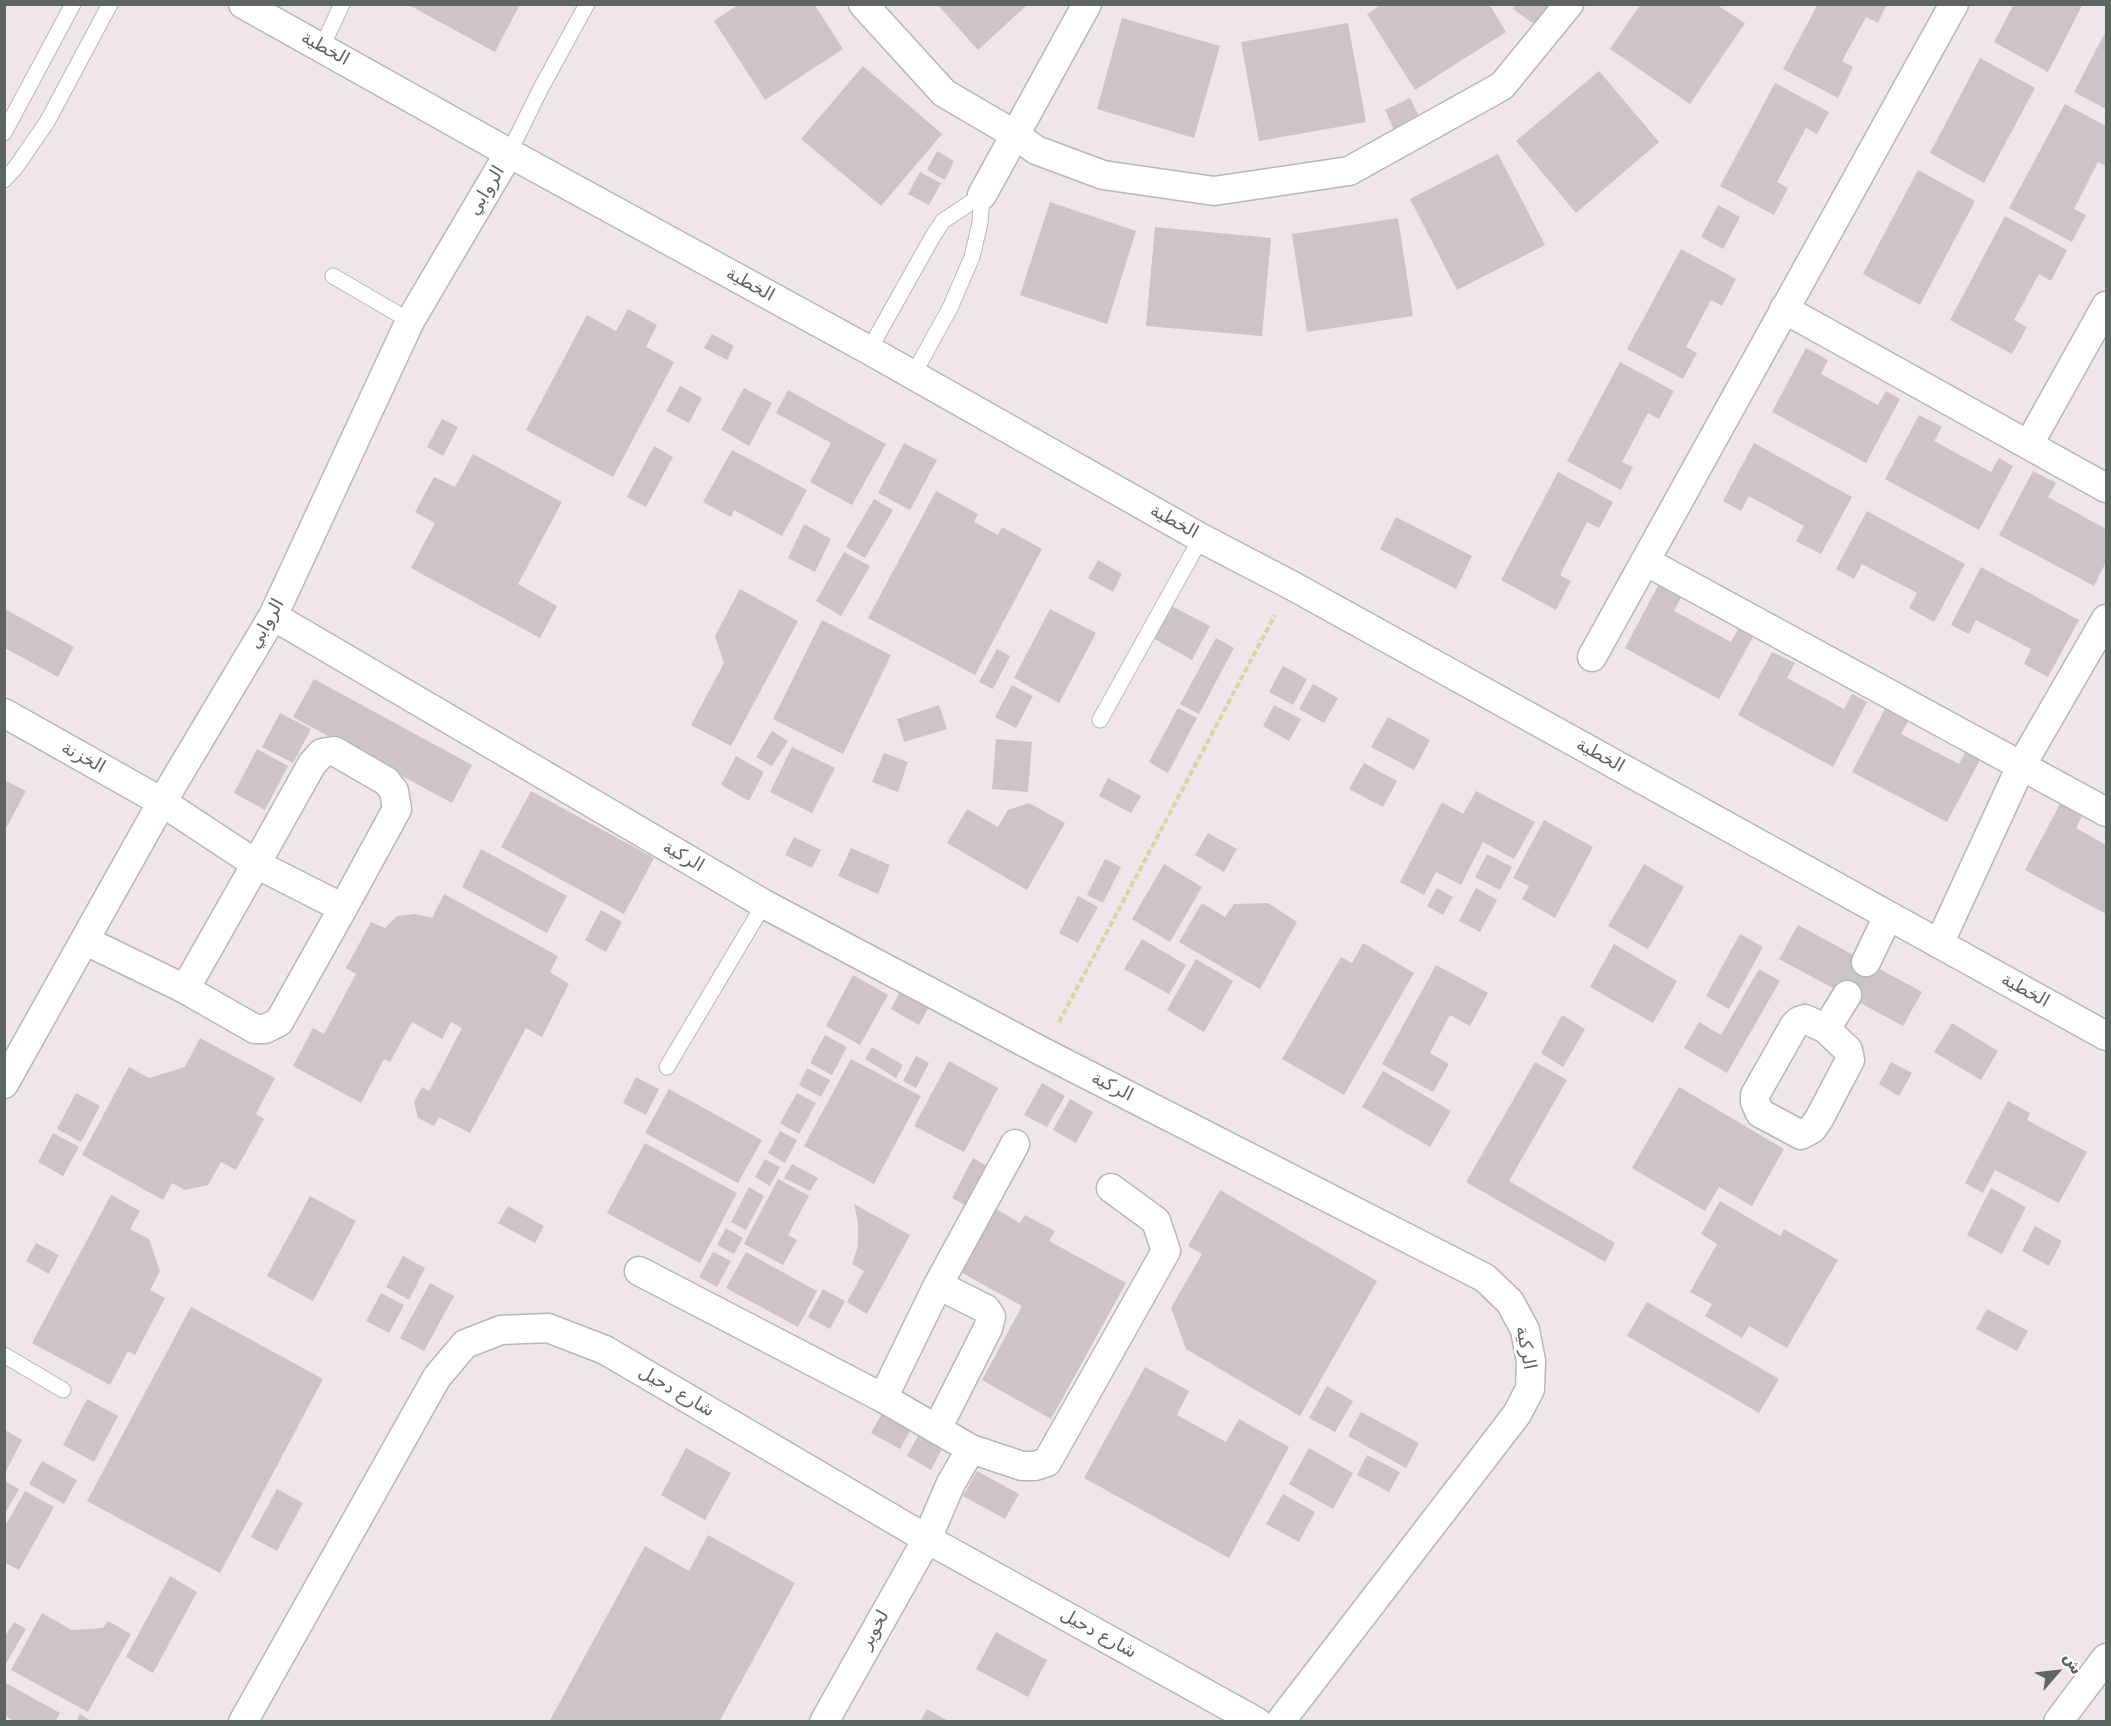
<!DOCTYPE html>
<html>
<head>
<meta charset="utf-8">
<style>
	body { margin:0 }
	#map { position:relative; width:2111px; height:1726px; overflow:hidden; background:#efe5ea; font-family:"DejaVu Sans","Noto Sans Arabic",sans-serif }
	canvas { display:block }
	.frame { position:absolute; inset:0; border:6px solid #5d655f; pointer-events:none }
	.north { position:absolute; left:2027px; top:1642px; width:60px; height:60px; -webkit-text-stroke:4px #fff; paint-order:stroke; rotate:62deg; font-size:16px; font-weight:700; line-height:24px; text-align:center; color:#5d655f }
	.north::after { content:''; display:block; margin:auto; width:21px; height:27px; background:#5d655f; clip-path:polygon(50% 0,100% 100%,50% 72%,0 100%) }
</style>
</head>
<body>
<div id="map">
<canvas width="2111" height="1726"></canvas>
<div class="frame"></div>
<div class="north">ش</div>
</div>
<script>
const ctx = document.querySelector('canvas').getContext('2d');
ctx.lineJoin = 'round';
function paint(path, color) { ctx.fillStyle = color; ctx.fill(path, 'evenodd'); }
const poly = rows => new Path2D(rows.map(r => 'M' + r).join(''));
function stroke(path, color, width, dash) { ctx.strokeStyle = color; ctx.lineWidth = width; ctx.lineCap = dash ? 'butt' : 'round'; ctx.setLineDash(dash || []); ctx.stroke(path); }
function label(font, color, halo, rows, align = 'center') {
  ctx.font = font + ' "DejaVu Sans","Noto Sans Arabic",sans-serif'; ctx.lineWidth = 5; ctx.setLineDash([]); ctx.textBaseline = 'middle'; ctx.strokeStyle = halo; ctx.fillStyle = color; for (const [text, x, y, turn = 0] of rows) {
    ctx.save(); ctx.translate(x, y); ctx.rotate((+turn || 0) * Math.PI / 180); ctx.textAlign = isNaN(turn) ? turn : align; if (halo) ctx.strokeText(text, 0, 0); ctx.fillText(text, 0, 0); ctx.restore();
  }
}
const building = poly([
	[407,4,520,4,495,52],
	[739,4,814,4,843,49,765,100,714,21],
	[937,4,1028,4,978,50],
	[1382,4,1489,4,1506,32,1415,90,1367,14],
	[1516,4,1549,4,1534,24,1513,9],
	[1818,4,1887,4,1878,23,1866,17,1842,61,1853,67,1838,98,1783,69],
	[2014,4,2083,4,2048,72,1994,42],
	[1640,5,1717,5,1745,23,1690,104,1610,49],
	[1122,18,1220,46,1194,138,1097,109],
	[1348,23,1366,122,1259,141,1241,42],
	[2106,31,2106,109,2074,92],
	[1980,58,2035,88,1984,183,1930,153],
	[863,66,942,134,881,206,801,139],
	[1599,71,1659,142,1576,213,1516,141],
	[1775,83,1829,112,1817,134,1806,128,1777,182,1788,188,1774,215,1720,186],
	[1410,98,1420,118,1394,130,1385,110],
	[2065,104,2106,126,2106,166,2098,162,2074,209,2086,215,2072,242,2009,208],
	[937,151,954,161,945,180,927,170],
	[1498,154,1545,245,1457,290,1410,199],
	[1918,170,1975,201,1920,305,1863,274],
	[920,172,941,183,929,205,908,194],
	[1050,202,1136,231,1107,324,1020,295],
	[1718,205,1740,217,1723,249,1701,237],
	[2005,216,2067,250,2051,281,2039,274,2014,320,2027,327,2012,354,1950,320],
	[1398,218,1413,316,1307,332,1292,234],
	[1155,227,1271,238,1262,336,1146,326],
	[1681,249,1736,279,1722,306,1711,300,1686,347,1697,353,1683,379,1627,349],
	[628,309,657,325,646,347,674,362,613,477,526,430,587,315,616,331],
	[712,334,734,346,727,360,704,348],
	[1806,348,1828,360,1821,374,1878,405,1886,391,1900,399,1866,463,1772,412],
	[1620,362,1674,391,1659,419,1648,413,1622,462,1633,467,1621,490,1567,461],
	[680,386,702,398,689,423,666,411],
	[744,388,772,403,749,446,721,430],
	[788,390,886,444,852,505,810,482,831,443,776,413],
	[1919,415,1942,427,1934,441,1991,472,1999,458,2013,466,1979,530,1885,479],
	[442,419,458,427,443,456,427,447],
	[904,443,937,460,910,510,878,493],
	[1754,443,1852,497,1821,554,1796,541,1804,526,1749,496,1741,511,1723,501],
	[654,446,673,457,646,507,627,497],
	[732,450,807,490,782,536,734,510,731,517,703,502],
	[473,454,562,502,518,584,557,606,540,638,411,568,435,523,415,512,434,477,455,487],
	[2033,471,2056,483,2048,497,2106,529,2106,562,2094,586,1999,535],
	[1558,472,1613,502,1599,528,1587,522,1560,575,1571,581,1556,610,1501,580],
	[936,491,978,514,974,522,998,535,1002,527,1042,549,975,675,868,618],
	[874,499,893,510,865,558,846,547],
	[1867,511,1965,564,1934,622,1909,608,1917,593,1862,564,1854,579,1836,569],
	[1396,517,1472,556,1456,589,1380,549],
	[804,524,831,539,815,572,788,558],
	[844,552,870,566,841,616,816,601],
	[1098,560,1122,574,1113,592,1088,578],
	[1981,567,2079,620,2048,677,2024,664,2031,649,1976,620,1969,634,1951,625],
	[1659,584,1682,596,1674,611,1731,642,1739,627,1754,635,1719,699,1625,648],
	[740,589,798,621,731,746,691,725,724,663,715,636],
	[1166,603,1210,626,1192,660,1149,636],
	[5,609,74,647,58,677,5,648],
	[1050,609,1096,633,1059,703,1014,678],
	[822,620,891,655,843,754,773,719],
	[1216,638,1234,648,1199,714,1180,704],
	[997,649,1010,656,993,689,979,682],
	[1772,652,1795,663,1787,678,1844,709,1852,694,1867,702,1833,767,1738,715],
	[1283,666,1307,679,1293,705,1269,692],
	[314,679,472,765,452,803,293,717],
	[1313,684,1338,698,1324,723,1299,709],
	[1012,685,1033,696,1016,728,995,717],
	[939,705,947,729,904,742,897,719],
	[1274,705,1301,719,1289,741,1263,726],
	[1886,707,1909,720,1901,734,1959,764,1966,751,1981,758,1947,822,1852,772],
	[1178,708,1197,718,1168,773,1149,762],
	[280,713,311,729,293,763,262,747],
	[1388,717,1430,740,1414,770,1371,747],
	[772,731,788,741,772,766,756,757],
	[996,739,1032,742,1028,792,992,789],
	[792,747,835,768,812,813,770,792],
	[257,749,288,766,265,810,234,793],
	[884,753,908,762,898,792,872,782],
	[736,756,764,772,749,801,721,785],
	[1364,763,1397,781,1383,807,1349,789],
	[1108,778,1141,796,1131,813,1099,796],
	[4,780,26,791,4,832],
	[531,791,654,858,624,914,501,847],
	[1476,791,1535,822,1514,859,1483,842,1461,885,1436,872,1424,895,1400,882,1442,802,1463,814],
	[2061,802,2083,814,2076,828,2106,845,2106,914,2025,870],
	[1029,803,1065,823,1027,890,947,843,967,809,998,827,1008,810],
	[1544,820,1593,847,1555,918,1522,899,1529,886,1513,878],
	[1208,833,1237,849,1224,872,1195,855],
	[794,837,821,850,812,868,785,855],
	[851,848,890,865,878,894,838,876],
	[481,849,567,896,547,933,462,887],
	[1487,854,1512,867,1500,890,1475,877],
	[1105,859,1121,867,1103,903,1087,895],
	[1164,864,1202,887,1170,942,1132,919],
	[1644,864,1684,887,1648,949,1608,926],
	[1437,888,1453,897,1443,915,1427,906],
	[1476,888,1497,900,1480,932,1459,921],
	[444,894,558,956,550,972,569,984,542,1037,526,1028,470,1133,439,1117,434,1126,418,1118,414,1102,422,1087,429,1091,462,1028,451,1022,442,1039,412,1022,390,1062,384,1059,361,1103,293,1066,313,1028,324,1034,356,974,346,968,371,922,385,928,397,916,416,914,432,918],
	[1078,896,1098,907,1078,943,1059,933],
	[1202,903,1225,917,1234,904,1268,903,1297,922,1260,989,1179,942],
	[601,910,622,922,606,952,585,940],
	[1798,925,1922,992,1903,1026,1779,959],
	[1740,934,1763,947,1729,1009,1706,996],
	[1142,939,1186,965,1169,994,1124,969],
	[1363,943,1414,973,1344,1095,1282,1059,1341,957,1352,963],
	[1614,944,1677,981,1653,1023,1590,987],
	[1196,959,1233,981,1204,1032,1167,1010],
	[1436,965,1488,993,1470,1026,1450,1015,1430,1053,1449,1064,1433,1092,1382,1064],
	[1759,969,1780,981,1727,1073,1684,1048,1699,1022,1721,1035],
	[853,975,888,995,860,1045,826,1026],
	[903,986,932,1001,919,1025,891,1009],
	[1562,1015,1585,1029,1563,1067,1541,1053],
	[1952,1023,1998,1051,1981,1080,1934,1052],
	[825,1035,847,1047,832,1075,810,1063],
	[200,1038,275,1078,256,1114,264,1119,236,1170,221,1162,208,1185,185,1190,172,1183,163,1200,82,1155,129,1067,149,1078,185,1067],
	[872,1047,903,1065,896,1078,865,1059],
	[916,1056,929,1063,916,1088,903,1081],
	[851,1059,921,1096,874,1184,804,1146],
	[949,1061,998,1088,964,1152,914,1126],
	[1535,1062,1567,1080,1509,1181,1615,1243,1605,1262,1466,1182],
	[1891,1062,1912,1073,1899,1096,1879,1084],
	[807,1068,830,1080,821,1097,799,1085],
	[1383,1071,1451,1111,1430,1147,1362,1107],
	[636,1077,659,1089,646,1115,623,1103],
	[1042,1083,1065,1096,1047,1127,1024,1115],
	[1679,1087,1784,1149,1752,1206,1719,1187,1705,1211,1632,1168],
	[669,1089,762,1140,738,1183,645,1133],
	[76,1093,100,1106,81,1142,57,1129],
	[797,1093,816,1103,799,1134,780,1123],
	[1070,1099,1093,1112,1076,1143,1053,1130],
	[2008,1101,2030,1113,2027,1120,2087,1152,2059,1203,1995,1170,1983,1193,1965,1183],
	[780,1131,797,1140,785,1163,768,1153],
	[53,1133,79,1147,63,1176,38,1162],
	[645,1143,737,1193,700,1263,607,1213],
	[973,1158,990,1168,968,1207,952,1198],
	[765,1159,780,1167,770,1186,755,1177],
	[792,1164,818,1178,810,1191,784,1178],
	[778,1179,809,1196,788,1235,797,1240,783,1265,744,1244],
	[749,1187,764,1196,746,1230,731,1222],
	[1991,1188,2026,1207,2002,1254,1967,1235],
	[1220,1190,1377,1281,1300,1416,1186,1349,1171,1308,1202,1254,1188,1246],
	[111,1195,140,1211,130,1229,149,1239,160,1271,150,1290,165,1298,135,1355,128,1351,110,1385,32,1343],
	[310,1196,356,1221,313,1301,267,1276],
	[1720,1201,1780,1236,1784,1229,1838,1260,1787,1348,1749,1326,1742,1338,1705,1316,1712,1304,1690,1292,1717,1244,1701,1234],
	[854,1204,910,1235,867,1314,847,1302,864,1271,852,1264,858,1246,858,1223],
	[508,1206,544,1226,535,1243,498,1223],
	[991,1206,1020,1223,1025,1215,1055,1231,1049,1241,1126,1283,1051,1419,982,1380,1022,1306,957,1270],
	[2035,1226,2062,1241,2049,1266,2022,1251],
	[726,1228,743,1238,734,1254,717,1245],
	[36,1243,59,1255,49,1274,26,1261],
	[713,1252,731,1261,717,1287,699,1277],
	[746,1252,817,1291,798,1327,726,1288],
	[403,1256,425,1268,409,1300,386,1287],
	[430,1283,454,1296,424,1351,400,1338],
	[823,1289,845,1301,830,1329,808,1317],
	[381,1293,404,1305,389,1333,366,1321],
	[1647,1302,1779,1379,1759,1413,1627,1336],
	[191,1307,323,1379,220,1573,87,1501],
	[1987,1309,2028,1331,2017,1351,1976,1329],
	[1145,1367,1189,1391,1177,1415,1226,1442,1239,1419,1289,1447,1229,1558,1084,1478],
	[1327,1386,1353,1401,1335,1432,1309,1418],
	[87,1399,118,1416,94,1462,63,1445],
	[886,1406,915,1422,900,1449,871,1433],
	[1361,1412,1419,1443,1406,1468,1348,1436],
	[5,1430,22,1440,5,1473],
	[918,1436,942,1449,931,1470,907,1456],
	[686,1448,731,1473,705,1520,661,1495],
	[1309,1448,1353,1473,1333,1509,1289,1484],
	[1367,1455,1400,1472,1389,1492,1357,1475],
	[42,1461,77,1480,64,1504,29,1484],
	[977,1471,1019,1494,1005,1519,963,1496],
	[4,1481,19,1489,4,1515],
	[277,1489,303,1503,277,1551,251,1537],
	[25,1491,54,1507,19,1570,4,1562,4,1528],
	[1283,1494,1315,1512,1299,1542,1266,1524],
	[708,1535,795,1583,719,1722,549,1722,645,1546,689,1571],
	[170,1576,197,1592,153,1673,126,1657],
	[42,1613,72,1630,103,1628,108,1621,131,1634,88,1712,11,1670],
	[14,1622,26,1629,4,1667,4,1638],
	[996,1632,1047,1660,1028,1697,976,1669],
	[4,1682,60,1713,55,1722,16,1722,4,1715],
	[927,1709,950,1722,920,1722],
	[80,1714,93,1722,76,1722]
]);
const minorTunnel = poly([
	[1847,995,1866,962]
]);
const path = poly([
	[1059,1022,1275,615]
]);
const service = poly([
	[322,47,342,4],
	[4,133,73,4],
	[509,153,541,88,587,4],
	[4,180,16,167,47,122,110,4],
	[333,276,410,321],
	[869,350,933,236,943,221,982,195],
	[913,375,950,308,972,257,980,223,982,195],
	[1100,720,1201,538],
	[667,1067,764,904],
	[4,1355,63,1390]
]);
const minor = poly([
	[243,4,509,153,869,350,1201,538,1291,585,2106,1036],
	[863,4,944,93,1014,134,1036,150,1103,175,1214,191,1349,171,1502,86,1569,4],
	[982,195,1087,4],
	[1784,309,2106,488],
	[2029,444,2106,306],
	[1645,561,2106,812],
	[273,616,764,904,1043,1052,1485,1278,1510,1302,1525,1330,1531,1361,1530,1389,1517,1414,1280,1722],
	[1592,657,1954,4],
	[4,713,162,802,256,864,185,989,86,941],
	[1939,944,2021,766,2106,619],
	[1866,962,1888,916],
	[185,989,255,1029,265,1029,279,1022,343,908,397,809,394,791,386,781,334,751,322,753,312,764,256,864,343,908],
	[1805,1019,1826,1029,1848,1050,1850,1060,1819,1119,1812,1129,1801,1135,1760,1113,1755,1102,1755,1095,1794,1026,1799,1021,1805,1019],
	[1826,1029,1847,995],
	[4,1084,162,802,273,616,410,321,509,153],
	[639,1271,883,1398,971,1449],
	[938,1285,1015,1144],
	[883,1398,938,1285,986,1309,991,1317,988,1328,937,1429],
	[243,1722,437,1377,465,1344,501,1330,548,1328,605,1350,927,1539,1257,1722],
	[824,1722,927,1539,951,1483,971,1449,1022,1466,1035,1466,1047,1462,1166,1251,1156,1221,1111,1188],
	[2058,1722,2106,1658]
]);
const streetNames = [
	["الخطية",325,49,29],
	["الروابي",487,191,-59],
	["الخطية",750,285,29],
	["الخطية",1174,522,29],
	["الروابي",267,624,-61],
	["الخطية",1600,756,29],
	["الخزنة",83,758,29],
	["الركية",683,857,30],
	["الخطية",2025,991,29],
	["الركية",1112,1087,27],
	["الركية",1525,1348,79],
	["شارع دحيل",676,1392,30],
	["لخوير",875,1630,-61],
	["شارع دحيل",1098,1634,29]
];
paint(building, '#cdc3c9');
stroke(minorTunnel, '#cac5c7', 28, [28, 14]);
stroke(service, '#b2bab4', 17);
stroke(minor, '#b2bab4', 31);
stroke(path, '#d8d5a5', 4, [6, 3]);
stroke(service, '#fff', 15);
stroke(minor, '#fff', 28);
label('18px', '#5d655f', '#fff', streetNames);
</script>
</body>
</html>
